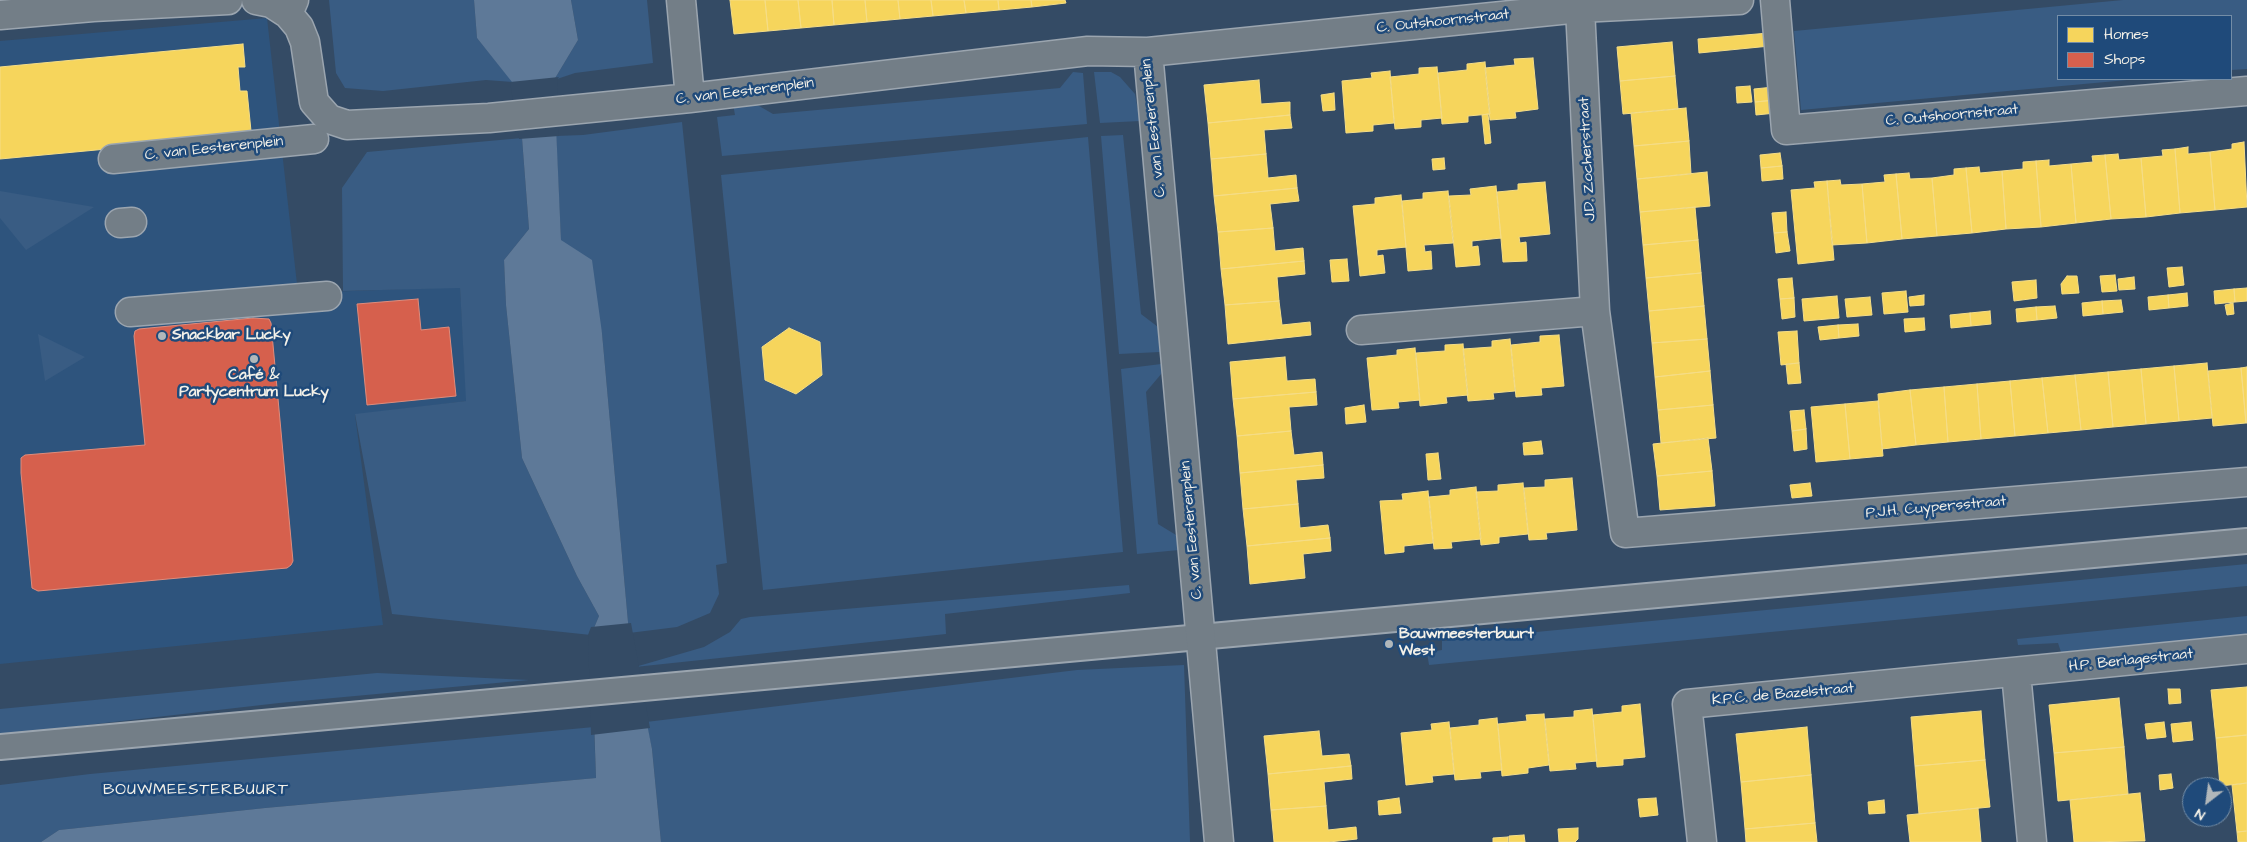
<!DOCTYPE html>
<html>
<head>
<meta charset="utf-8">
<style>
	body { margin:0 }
	#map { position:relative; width:2247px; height:842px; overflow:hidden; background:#344b65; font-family:"Architects Daughter",sans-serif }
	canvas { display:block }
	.legend { position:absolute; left:2057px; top:15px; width:175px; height:65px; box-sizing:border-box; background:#1f4a7a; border:1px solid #748da6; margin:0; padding:6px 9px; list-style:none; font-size:15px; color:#f4f1e8 }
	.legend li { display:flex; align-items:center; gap:10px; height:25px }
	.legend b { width:25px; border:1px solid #748da6 }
	.north { position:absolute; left:2182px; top:777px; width:50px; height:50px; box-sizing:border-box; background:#1f4a7a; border:1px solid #748da6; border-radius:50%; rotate:210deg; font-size:14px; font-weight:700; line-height:20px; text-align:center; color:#f4f1e8 }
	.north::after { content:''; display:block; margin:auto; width:18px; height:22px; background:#b1b7ba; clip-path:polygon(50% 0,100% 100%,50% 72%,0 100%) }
</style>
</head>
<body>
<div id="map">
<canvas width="2247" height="842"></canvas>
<ul class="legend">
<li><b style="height:14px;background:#f6d55c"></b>Homes</li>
<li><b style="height:14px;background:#d6604d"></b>Shops</li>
</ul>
<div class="north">N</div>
</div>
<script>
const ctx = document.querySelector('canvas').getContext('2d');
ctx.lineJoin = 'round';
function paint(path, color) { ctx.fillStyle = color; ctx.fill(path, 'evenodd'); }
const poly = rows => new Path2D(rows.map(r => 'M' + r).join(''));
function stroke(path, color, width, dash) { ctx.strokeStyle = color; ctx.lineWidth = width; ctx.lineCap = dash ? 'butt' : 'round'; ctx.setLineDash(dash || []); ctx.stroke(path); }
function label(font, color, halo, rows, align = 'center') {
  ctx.font = font + ' "Architects Daughter",sans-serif'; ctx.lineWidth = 5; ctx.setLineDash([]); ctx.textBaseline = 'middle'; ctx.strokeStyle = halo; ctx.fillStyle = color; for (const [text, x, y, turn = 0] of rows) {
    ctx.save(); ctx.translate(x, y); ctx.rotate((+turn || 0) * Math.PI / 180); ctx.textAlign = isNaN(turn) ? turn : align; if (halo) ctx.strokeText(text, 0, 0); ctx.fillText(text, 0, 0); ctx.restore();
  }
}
const built = poly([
	[267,18,298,293,460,287,467,401,355,415,383,625,0,664,0,41]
]);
const green = poly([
	[329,0,474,0,477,38,513,82,486,80,383,91,345,88,336,73],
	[571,0,647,0,653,63,575,73,554,80,578,40],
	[2123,0,2247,0,2247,69,2231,70,2231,16,2058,16,2058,79,2138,79,1801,110,1794,31],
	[1073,72,1083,73,1087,124,722,156,717,117,735,115,733,104,754,103,773,114,1060,88],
	[1094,72,1111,72,1120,77,1135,94,1140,121,1100,123],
	[682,122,727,563,716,565,719,594,710,613,677,627,629,633,602,333,561,240,556,136,583,135],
	[1123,135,1141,314,1158,327,1160,352,1119,354,1101,136],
	[1088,137,1123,552,763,590,721,175],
	[522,138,529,229,504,260,506,305,522,458,577,576,599,616,591,635,392,614,355,414,466,401,460,288,343,291,342,188,367,152],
	[0,191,94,207,26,250,0,218],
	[38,334,85,357,45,381],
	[1161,364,1162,373,1146,392,1158,524,1176,535,1179,550,1137,554,1121,369],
	[2247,564,2247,586,1429,665,1427,653,1442,650,1442,641],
	[1129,585,1130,593,945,614,946,634,635,667,704,647,730,632,741,619,750,617],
	[2247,616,2247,639,2062,655,2058,643,2018,645,2017,639],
	[1184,665,1190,842,661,842,652,749,646,722,1077,670],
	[377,673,529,680,279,703,0,735,0,709],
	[594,727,596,778,265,808,59,830,41,842,0,842,0,785,90,774]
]);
const water = poly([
	[474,0,571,0,578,40,554,80,561,240,592,260,602,333,629,633,652,749,661,842,41,842,59,830,265,808,596,778,591,635,599,616,577,576,522,458,506,305,504,260,529,229,522,138,512,90,512,82,477,38]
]);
const pier = poly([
	[559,77,557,80,559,136,519,139,510,82],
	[631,623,650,728,591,735,588,635,591,627]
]);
const homes = poly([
	[730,0,765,0,768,31,734,34,730,0],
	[765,0,798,0,801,28,768,31,765,0],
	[798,0,832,0,834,25,801,28,798,0],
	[832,0,865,0,867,22,834,25,832,0],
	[865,0,898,0,900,19,867,22,865,0],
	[898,0,931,0,933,16,900,19,898,0],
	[931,0,964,0,966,13,933,16,931,0],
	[964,0,998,0,999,10,966,13,964,0],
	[998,0,1031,0,1032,7,999,10,998,0],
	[1031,0,1065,0,1066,3,1032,7,1031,0],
	[1769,33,1770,46,1699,53,1698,39,1769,33],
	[1672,42,1675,76,1620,81,1617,47,1672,42],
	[243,44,245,67,238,67,240,91,247,91,251,131,246,136,0,159,0,67,243,44],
	[1533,58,1538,109,1515,112,1516,118,1490,120,1485,68,1515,65,1514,59,1533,58],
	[1485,62,1490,114,1468,116,1468,122,1442,124,1438,73,1467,70,1467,64,1485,62],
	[1437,67,1442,118,1421,120,1421,127,1395,129,1390,77,1419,74,1419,68,1437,67],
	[1390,71,1394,123,1373,125,1373,131,1346,133,1342,81,1372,78,1371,73,1390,71],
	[1675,76,1678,109,1623,114,1620,81,1675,76],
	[1259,80,1261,104,1290,102,1290,115,1208,123,1204,85,1259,80],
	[1750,86,1752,102,1737,103,1736,87,1750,86],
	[1774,87,1775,100,1755,102,1754,89,1774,87],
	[1334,93,1335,110,1323,111,1321,95,1334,93],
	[1775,100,1776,113,1756,115,1755,102,1775,100],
	[1686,108,1689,141,1634,146,1631,113,1686,108],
	[1488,114,1491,143,1485,144,1482,115,1488,114],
	[1290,115,1292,128,1264,130,1266,154,1211,159,1208,123,1290,115],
	[1689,141,1691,174,1637,179,1634,146,1689,141],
	[2244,142,2247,207,2215,210,2210,152,2232,149,2232,144,2244,142],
	[2188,147,2188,154,2210,152,2215,210,2180,213,2175,149,2188,147],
	[2175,149,2180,213,2146,217,2141,158,2163,156,2162,150,2175,149],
	[1780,153,1782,166,1761,168,1760,155,1780,153],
	[1266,154,1268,178,1296,175,1297,188,1214,196,1211,159,1266,154],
	[2118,154,2119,160,2141,158,2146,217,2111,219,2105,155,2118,154],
	[2105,155,2111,219,2076,223,2071,164,2093,162,2092,156,2105,155],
	[1444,158,1445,169,1433,170,1432,159,1444,158],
	[2049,160,2049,166,2071,164,2076,223,2041,227,2036,161,2049,160],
	[2036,161,2041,227,2006,229,2002,171,2023,169,2023,162,2036,161],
	[1782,166,1783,179,1762,181,1761,168,1782,166],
	[1979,167,1980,173,2002,171,2006,229,1972,233,1966,168,1979,167],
	[1966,168,1972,233,1937,236,1932,178,1954,175,1954,169,1966,168],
	[1707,172,1710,206,1640,212,1637,179,1707,172],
	[1909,173,1910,179,1932,178,1937,236,1902,239,1896,174,1909,173],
	[1896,174,1902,239,1867,243,1862,184,1885,182,1884,175,1896,174],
	[1840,180,1841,185,1862,184,1867,243,1832,245,1827,181,1840,180],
	[1827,181,1834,260,1798,264,1791,190,1815,188,1814,182,1827,181],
	[1545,182,1550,234,1519,237,1520,243,1526,242,1527,261,1503,262,1497,192,1518,190,1518,184,1545,182],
	[1496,186,1501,238,1472,241,1472,247,1478,246,1480,265,1456,267,1449,196,1471,195,1470,189,1496,186],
	[1297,188,1299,201,1270,204,1273,228,1218,232,1214,196,1297,188],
	[1448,191,1453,243,1424,245,1425,252,1431,251,1432,269,1408,271,1402,201,1423,199,1423,193,1448,191],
	[1401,195,1406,247,1377,250,1377,256,1383,255,1385,273,1360,276,1353,206,1375,204,1375,198,1401,195],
	[1695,207,1698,240,1643,245,1640,212,1695,207],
	[1786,212,1787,232,1774,233,1772,213,1786,212],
	[1273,228,1275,251,1303,248,1304,261,1221,269,1218,232,1273,228],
	[1787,232,1790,251,1776,253,1774,233,1787,232],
	[1698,240,1701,273,1646,278,1643,245,1698,240],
	[1347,259,1349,281,1332,282,1330,260,1347,259],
	[1304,261,1305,274,1277,277,1279,301,1225,305,1221,269,1304,261],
	[2182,267,2184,285,2169,287,2167,268,2182,267],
	[1701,273,1704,306,1649,311,1646,278,1701,273],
	[2115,275,2117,291,2102,292,2100,276,2115,275],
	[2067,276,2077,276,2079,293,2062,294,2061,284,2067,276],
	[2134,277,2135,289,2119,290,2118,279,2134,277],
	[1792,278,1794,298,1780,299,1778,279,1792,278],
	[2036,280,2037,298,2014,301,2012,282,2036,280],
	[2247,288,2247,301,2235,302,2234,289,2247,288],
	[2234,289,2235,302,2215,304,2214,291,2234,289],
	[1906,291,1908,312,1884,314,1882,293,1906,291],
	[2187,293,2188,306,2169,308,2168,295,2187,293],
	[1924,295,1924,305,1910,306,1909,297,1924,295],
	[2168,295,2169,308,2149,310,2148,297,2168,295],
	[1837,296,1839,318,1804,321,1802,299,1837,296],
	[1870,297,1872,315,1847,317,1845,299,1870,297],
	[1794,298,1795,317,1782,319,1780,299,1794,298],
	[2121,300,2123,312,2103,314,2102,301,2121,300],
	[1279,301,1282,325,1310,322,1311,335,1228,344,1225,305,1279,301],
	[2102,301,2103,314,2083,316,2082,303,2102,301],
	[2233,303,2234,314,2227,315,2225,305,2233,303],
	[1704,306,1707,339,1652,343,1649,311,1704,306],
	[2055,306,2057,318,2037,320,2036,307,2055,306],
	[2036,307,2037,320,2017,322,2016,309,2036,307],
	[1990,311,1991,324,1971,326,1970,313,1990,311],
	[1970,313,1971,326,1951,328,1950,315,1970,313],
	[1924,318,1925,330,1905,332,1904,319,1924,318],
	[1858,324,1859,336,1839,338,1838,325,1858,324],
	[1838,325,1839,338,1820,340,1818,327,1838,325],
	[789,328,820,342,822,375,796,394,765,380,762,347,789,328],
	[1797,331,1799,363,1781,365,1778,332,1797,331],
	[1559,335,1564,386,1541,388,1542,395,1516,397,1511,345,1540,342,1540,336,1559,335],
	[1510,339,1515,391,1493,393,1494,399,1468,401,1463,349,1492,347,1492,341,1510,339],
	[1707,339,1710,371,1655,377,1652,343,1707,339],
	[1463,344,1468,395,1446,397,1447,403,1420,406,1416,353,1445,351,1445,345,1463,344],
	[1415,348,1420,400,1398,402,1399,408,1372,410,1367,358,1397,355,1397,350,1415,348],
	[1285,357,1287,381,1315,379,1316,392,1233,399,1230,362,1285,357],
	[1799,363,1801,383,1788,384,1786,364,1799,363],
	[2207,363,2212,418,2179,421,2174,366,2207,363],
	[2174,366,2179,421,2146,424,2141,369,2174,366],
	[2247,367,2247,423,2246,423,2241,368,2247,367],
	[2241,368,2246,423,2213,426,2208,371,2241,368],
	[2141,369,2146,424,2113,427,2108,372,2141,369],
	[1710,371,1713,405,1658,410,1655,377,1710,371],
	[2108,372,2113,427,2081,430,2075,375,2108,372],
	[2075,375,2081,430,2048,433,2042,378,2075,375],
	[2042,378,2048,433,2015,436,2010,381,2042,378],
	[2010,381,2015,436,1981,439,1977,384,2010,381],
	[1977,384,1981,439,1948,442,1944,387,1977,384],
	[1944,387,1948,442,1916,445,1910,390,1944,387],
	[1910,390,1916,445,1882,449,1878,394,1910,390],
	[1316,392,1317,405,1289,407,1291,431,1237,436,1233,399,1316,392],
	[1878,401,1883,456,1850,459,1845,404,1878,401],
	[1845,404,1850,459,1816,462,1811,407,1845,404],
	[1364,405,1366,422,1346,424,1345,408,1364,405],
	[1713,405,1716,438,1661,443,1658,410,1713,405],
	[1804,410,1806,429,1792,431,1790,411,1804,410],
	[1806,429,1807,449,1794,451,1792,431,1806,429],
	[1291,431,1294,455,1322,452,1323,465,1240,473,1237,436,1291,431],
	[1708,438,1712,471,1657,476,1653,444,1708,438],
	[1541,441,1543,454,1524,455,1523,443,1541,441],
	[1438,453,1441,479,1428,480,1426,454,1438,453],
	[1323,465,1324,478,1296,480,1298,504,1243,509,1240,473,1323,465],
	[1712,471,1715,506,1660,510,1657,476,1712,471],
	[1572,478,1577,530,1546,533,1547,539,1529,540,1524,488,1545,487,1545,480,1572,478],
	[1523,483,1528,534,1499,537,1499,543,1481,545,1476,492,1498,491,1498,485,1523,483],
	[1810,483,1812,496,1792,498,1790,485,1810,483],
	[1476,487,1481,539,1451,542,1452,548,1434,549,1429,497,1450,495,1450,490,1476,487],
	[1428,491,1433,543,1404,546,1404,552,1385,554,1380,501,1403,500,1402,494,1428,491],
	[1298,504,1300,528,1328,525,1330,538,1247,546,1243,509,1298,504],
	[1330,538,1331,551,1303,554,1305,578,1250,584,1247,546,1330,538],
	[2247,687,2247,735,2216,738,2211,690,2247,687],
	[2168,689,2180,689,2181,703,2169,704,2168,689],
	[2119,698,2124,747,2054,753,2049,705,2119,698],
	[1640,704,1645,757,1623,759,1623,765,1597,767,1593,715,1622,712,1622,706,1640,704],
	[1592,709,1597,761,1575,763,1576,769,1550,771,1545,719,1574,717,1574,711,1592,709],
	[1981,711,1985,760,1915,766,1911,717,1981,711],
	[1544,714,1549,765,1528,768,1528,773,1502,776,1498,724,1527,721,1526,715,1544,714],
	[1497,718,1502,770,1480,772,1481,778,1455,780,1450,728,1479,725,1479,720,1497,718],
	[1449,722,1454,774,1432,776,1433,782,1406,785,1401,733,1432,730,1431,724,1449,722],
	[2164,722,2166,737,2147,739,2145,724,2164,722],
	[2191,722,2193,740,2173,742,2171,724,2191,722],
	[1807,727,1811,775,1741,782,1736,734,1807,727],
	[1319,731,1322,756,1349,754,1351,766,1268,774,1264,736,1319,731],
	[2247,735,2247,783,2220,786,2216,738,2247,735],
	[2124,747,2128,794,2058,801,2054,753,2124,747],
	[1985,760,1990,807,1919,814,1915,766,1985,760],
	[1351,766,1352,779,1324,782,1326,806,1271,810,1268,774,1351,766],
	[2171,774,2173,788,2160,790,2159,775,2171,774],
	[1811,775,1815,823,1745,829,1741,782,1811,775],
	[2247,783,2247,831,2237,832,2232,785,2247,783],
	[2140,793,2145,841,2074,842,2070,800,2140,793],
	[1399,798,1401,813,1379,815,1378,801,1399,798],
	[1656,798,1658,815,1640,817,1638,799,1656,798],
	[1884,800,1885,813,1869,814,1868,802,1884,800],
	[1326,806,1328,830,1356,827,1357,839,1329,842,1274,842,1271,810,1326,806],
	[1978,808,1981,842,1910,842,1907,815,1978,808],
	[1815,823,1817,842,1746,842,1745,829,1815,823],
	[1578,828,1578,839,1575,842,1559,842,1558,829,1578,828],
	[2247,831,2247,842,2238,842,2237,832,2247,831],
	[1524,835,1525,842,1509,842,1509,836,1524,835],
	[1508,837,1508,842,1493,842,1493,838,1508,837]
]);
const shops = poly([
	[418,299,421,330,449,327,456,396,367,405,357,304,418,299],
	[253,318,269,319,271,323,293,561,291,565,287,568,38,591,32,588,21,473,21,458,25,455,145,445,134,336,135,331,139,329,253,318]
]);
const service = poly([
	[0,747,2247,541]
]);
const pedestrian = poly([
	[113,159,314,139],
	[120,223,132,222],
	[130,312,327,296]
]);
const minor = poly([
	[256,0,271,3,288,14],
	[294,0,288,14,299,27,305,42,314,102,329,119,347,125,489,118,690,98,1088,51,1148,52,1219,842],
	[681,0,690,98],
	[1775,0,1786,130,2247,91],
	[1580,8,1595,311,1625,533,2247,482],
	[0,15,93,7,228,0],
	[1148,52,1580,8,1739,0],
	[1361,330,1595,311],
	[2016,673,2032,842],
	[1702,842,1687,704,2247,649]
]);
const markers = [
	[162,336,5,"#b1b7ba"],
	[254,359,5,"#b1b7ba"],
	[1389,644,5,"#b1b7ba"]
];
const streetNames = [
	["C. Outshoornstraat",1443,22,-6],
	["C. van Eesterenplein",745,92,-7],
	["C. Outshoornstraat",1952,116,-5],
	["C. van Eesterenplein",1154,128,-96],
	["C. van Eesterenplein",214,149,-6],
	["J.D. Zocherstraat",1588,159,-93],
	["P.J.H. Cuypersstraat",1936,508,-5],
	["C. van Eesterenplein",1192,530,-95],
	["H.P. Berlagestraat",2131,661,-6],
	["K.P.C. de Bazelstraat",1783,695,-5]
];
const poiNames = [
	["Snackbar Lucky",172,336],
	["Café &",254,376,"center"],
	["Partycentrum Lucky",254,393,"center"],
	["Bouwmeesterbuurt",1399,635],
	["West",1399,652]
];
const neighbourhoodNames = [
	["BOUWMEESTERBUURT",196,791]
];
paint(built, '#2e547d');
paint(green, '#395c83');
paint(water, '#5e7998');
paint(pier, '#344b65');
paint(homes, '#f6d55c');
stroke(homes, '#f5dd86', 1);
paint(shops, '#d6604d');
stroke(shops, '#df8c7c', 1);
stroke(service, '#9ba5af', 28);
stroke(pedestrian, '#9ba5af', 31);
stroke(minor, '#9ba5af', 31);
stroke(service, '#737e87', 24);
stroke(pedestrian, '#737e87', 28);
stroke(minor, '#737e87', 28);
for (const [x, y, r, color] of markers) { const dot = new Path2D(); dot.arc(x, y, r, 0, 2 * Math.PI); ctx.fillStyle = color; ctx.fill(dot); stroke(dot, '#1f4a7a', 2); }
label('15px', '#f4f1e8', '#1f4a7a', streetNames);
label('bold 15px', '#f4f1e8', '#1f4a7a', poiNames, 'left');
ctx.letterSpacing = '1px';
label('16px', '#f4f1e8', '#1f4a7a', neighbourhoodNames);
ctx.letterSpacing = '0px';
</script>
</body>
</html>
